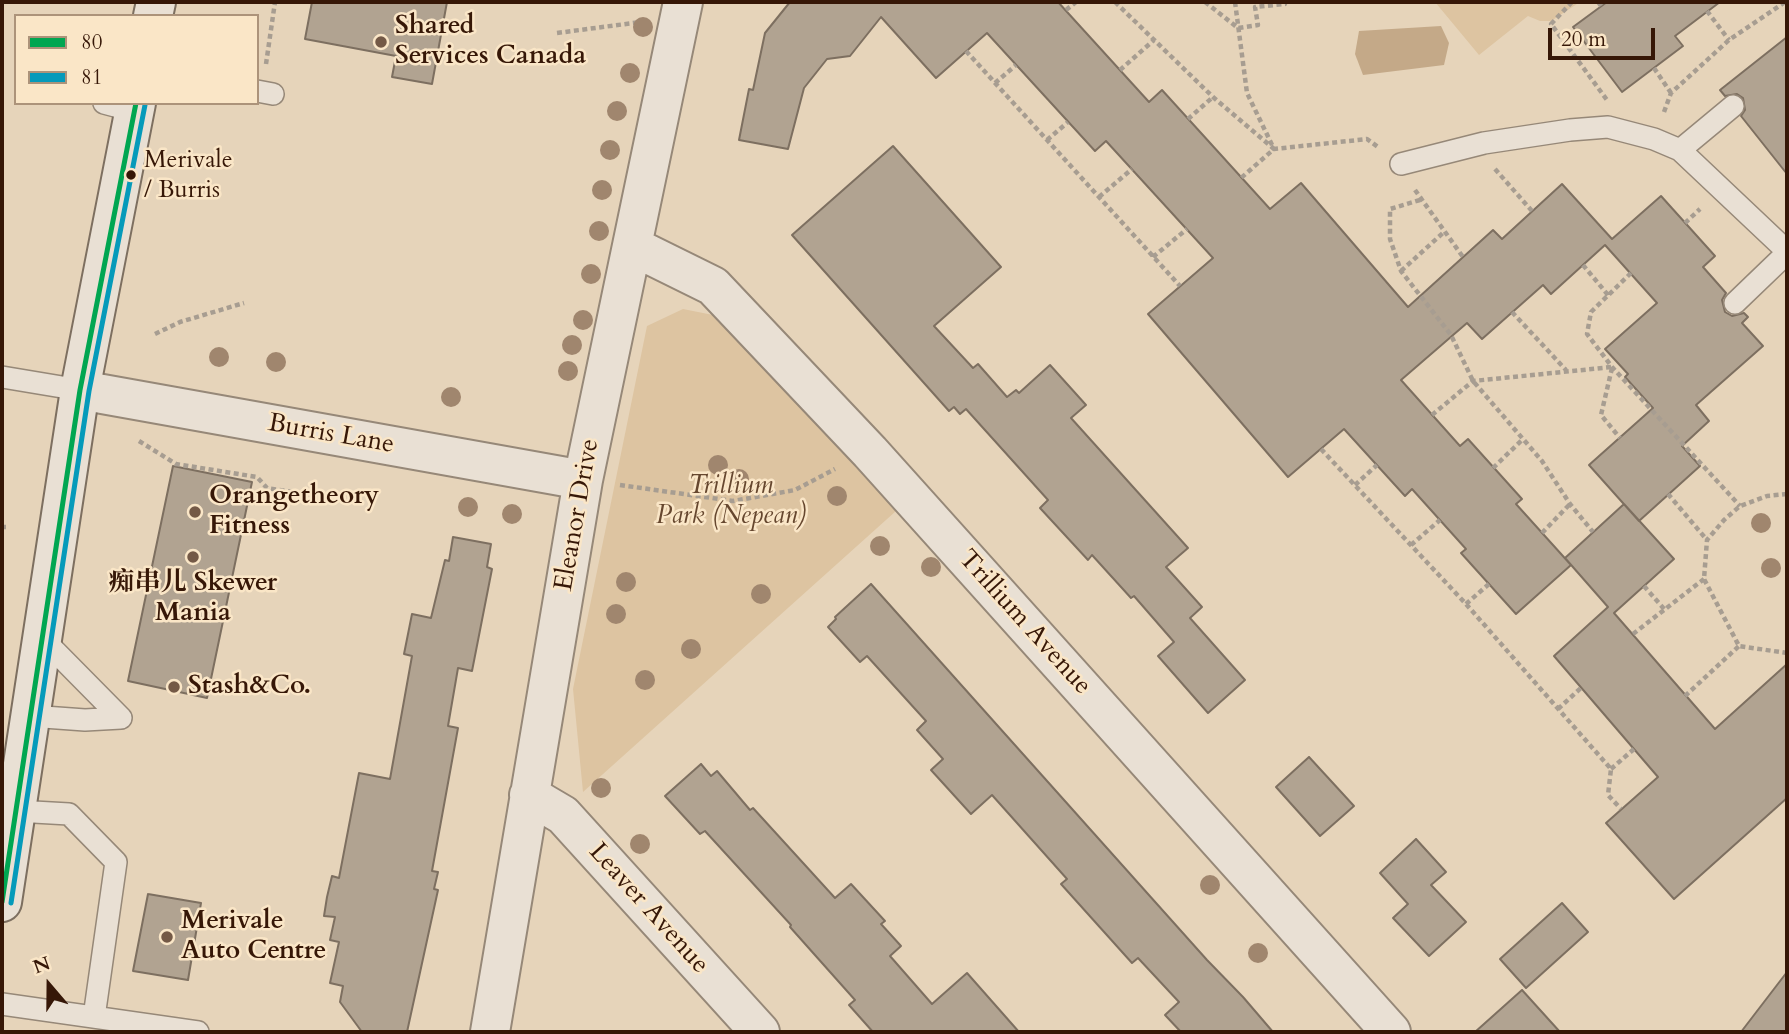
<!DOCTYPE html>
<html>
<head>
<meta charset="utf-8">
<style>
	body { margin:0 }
	#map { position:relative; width:1789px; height:1034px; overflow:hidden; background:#e6d4ba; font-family:Cardo,serif }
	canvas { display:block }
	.frame { position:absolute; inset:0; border:4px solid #361707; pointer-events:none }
	.legend { position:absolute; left:14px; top:14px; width:245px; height:91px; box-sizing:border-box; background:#fae6c7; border:2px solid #ac937a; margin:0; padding:9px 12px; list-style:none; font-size:21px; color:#361707 }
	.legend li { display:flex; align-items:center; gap:14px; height:35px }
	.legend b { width:35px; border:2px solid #ac937a }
	.north { position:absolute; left:14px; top:950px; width:70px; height:70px; -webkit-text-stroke:5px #fae6c7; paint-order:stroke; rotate:340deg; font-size:19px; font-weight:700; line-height:28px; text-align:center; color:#361707 }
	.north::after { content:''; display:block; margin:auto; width:24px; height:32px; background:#361707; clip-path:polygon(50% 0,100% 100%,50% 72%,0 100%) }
	.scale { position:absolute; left:1548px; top:28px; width:107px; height:32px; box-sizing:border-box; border:4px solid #361707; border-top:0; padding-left:9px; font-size:21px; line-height:24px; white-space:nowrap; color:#361707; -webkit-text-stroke:5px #fae6c7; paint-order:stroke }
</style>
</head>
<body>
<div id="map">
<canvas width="1789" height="1034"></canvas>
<div class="frame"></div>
<ul class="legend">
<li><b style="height:9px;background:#00a651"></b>80</li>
<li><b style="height:9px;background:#059aba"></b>81</li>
</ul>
<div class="north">N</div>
<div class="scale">20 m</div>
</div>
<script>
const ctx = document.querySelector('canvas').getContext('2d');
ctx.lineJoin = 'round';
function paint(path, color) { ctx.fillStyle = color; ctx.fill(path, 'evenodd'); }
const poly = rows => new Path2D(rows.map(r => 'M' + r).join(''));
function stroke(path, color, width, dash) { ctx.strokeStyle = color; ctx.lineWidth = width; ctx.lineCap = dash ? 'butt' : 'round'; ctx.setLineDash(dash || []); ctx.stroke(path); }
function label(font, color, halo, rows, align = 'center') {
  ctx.font = font + ' Cardo,"Noto Serif SC",serif'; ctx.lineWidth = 5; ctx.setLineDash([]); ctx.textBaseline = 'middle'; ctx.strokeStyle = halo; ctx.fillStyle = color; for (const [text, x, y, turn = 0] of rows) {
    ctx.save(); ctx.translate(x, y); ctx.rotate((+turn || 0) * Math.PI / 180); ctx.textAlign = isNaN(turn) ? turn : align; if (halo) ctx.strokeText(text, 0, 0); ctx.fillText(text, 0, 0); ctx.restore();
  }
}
const green = poly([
	[1435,2,1580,2,1551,21,1540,21,1528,16,1479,55],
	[683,309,723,317,896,511,583,792,573,689,647,326]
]);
const water = poly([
	[1441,26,1449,43,1444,65,1363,75,1355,54,1359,31]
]);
const building = poly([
	[312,2,447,2,432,84,392,77,396,56,305,39,312,2],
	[790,2,1058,2,1149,102,1162,90,1270,209,1301,183,1408,307,1493,230,1502,239,1562,184,1612,239,1661,196,1715,256,1703,267,1726,293,1722,300,1725,312,1732,316,1744,313,1748,317,1742,323,1763,346,1696,405,1709,421,1682,446,1700,466,1639,521,1589,465,1653,408,1625,377,1628,374,1605,349,1657,303,1605,245,1551,294,1543,285,1482,339,1467,323,1401,380,1460,446,1468,439,1522,499,1516,504,1571,565,1516,614,1461,553,1466,549,1412,489,1405,496,1344,429,1288,477,1148,314,1213,258,1106,141,1095,151,987,33,936,78,881,17,850,56,827,59,804,88,788,149,739,140,749,89,753,90,765,33,790,2],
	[1607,2,1720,2,1675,36,1683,46,1622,92,1573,27,1607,2],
	[1787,37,1787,174,1741,116,1745,110,1743,98,1737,94,1725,96,1720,90,1787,37],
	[893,146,1001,267,934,326,973,368,978,364,1007,397,1016,390,1019,393,1050,365,1086,405,1071,418,1188,548,1166,567,1202,607,1190,618,1245,680,1208,713,1158,656,1174,642,1134,596,1131,598,1092,555,1088,560,1040,508,1048,500,966,409,960,414,954,407,949,411,792,235,893,146],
	[173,466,252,482,207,698,128,681,173,466],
	[1624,504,1674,559,1614,613,1715,729,1787,664,1787,798,1674,899,1606,823,1658,777,1554,656,1608,607,1565,558,1624,504],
	[453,537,491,544,487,567,492,569,472,671,458,668,448,726,458,728,432,871,438,872,434,889,438,890,407,1032,362,1032,340,1002,343,986,330,983,339,942,330,940,335,917,324,916,327,897,332,876,339,878,359,773,390,779,412,656,404,654,412,614,431,618,445,560,449,561,453,537],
	[871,584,1207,960,1243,997,1273,1032,1181,1032,1165,1015,1179,1002,1138,958,1132,963,1061,884,1067,879,992,795,971,814,931,770,943,759,917,730,926,721,867,656,860,662,828,627,836,619,835,617,871,584],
	[1309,757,1354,806,1320,836,1276,787,1309,757],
	[701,764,711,776,717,771,750,810,753,808,835,898,851,884,885,921,881,924,901,946,890,956,932,1004,967,973,1019,1032,873,1032,849,1005,855,1000,790,927,791,925,705,831,700,834,665,796,701,764],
	[1416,839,1446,872,1431,885,1466,922,1429,956,1393,918,1408,904,1380,873,1416,839],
	[148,894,201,903,188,980,133,971,148,894],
	[1562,903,1588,932,1526,988,1500,959,1562,903],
	[1787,972,1787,1032,1741,1032,1787,972],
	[1522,990,1560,1032,1475,1032,1522,990]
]);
const path = poly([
	[1115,2,1213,97,1274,149,1241,178],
	[1205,2,1238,28,1258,25,1255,7,1285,4,1285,2],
	[1235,2,1247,93,1274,149,1367,139,1378,147],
	[1572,2,1551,24,1607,100],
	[1598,2,1601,6],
	[1066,10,1076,2],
	[1707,11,1729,40],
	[557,33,641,22],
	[966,51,1180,286],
	[266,64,275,2],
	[1654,68,1671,93],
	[1120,70,1154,40],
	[995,83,1016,65],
	[1664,112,1671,93,1729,40,1785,2],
	[1188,119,1213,97],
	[1047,140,1068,122],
	[1495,169,1532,211],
	[1415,190,1463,257],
	[1099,197,1132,169],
	[1420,200,1390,209,1390,239,1401,271,1451,335,1473,381,1542,461,1570,504,1593,532],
	[1685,223,1700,209],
	[1153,257,1187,229],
	[1583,265,1608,295],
	[1401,271,1444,232],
	[1631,273,1591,312,1587,334,1612,367,1740,506],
	[1512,312,1566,370],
	[155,334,180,322,244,303],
	[1612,368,1601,415,1620,438],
	[1432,415,1473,381,1612,367],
	[139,441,176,464,257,477,267,488,305,494],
	[1321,449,1466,604,1611,769,1608,795,1621,809],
	[1493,468,1523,439],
	[620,485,733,501,795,490,835,469],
	[1355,485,1377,465],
	[1668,494,1707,540],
	[1787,494,1767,496,1740,506,1724,520,1707,540,1704,579,1739,646,1787,653],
	[2,527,6,527],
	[1542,533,1570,504],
	[1411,545,1440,520],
	[1644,586,1665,610],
	[1466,604,1489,584],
	[1633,634,1704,579],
	[1685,696,1739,646],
	[1558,709,1582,687],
	[1611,769,1634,749]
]);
const lane = poly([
	[257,91,273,94],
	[104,103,134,111],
	[1680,150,1733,106],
	[1401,164,1484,143,1570,130,1608,127,1654,139,1680,150,1787,251],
	[1735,303,1787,253],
	[2,377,80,390],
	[42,638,121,718],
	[30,716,85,720,121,718],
	[16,811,69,814,116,862,94,1017],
	[2,1004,198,1032]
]);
const street = poly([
	[632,246,713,286,870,452,1391,1032],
	[80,390,583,480],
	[529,795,563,815,760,1032],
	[490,1032,583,480,683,2]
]);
const secondary = poly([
	[153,16,156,2],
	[2,902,80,390,136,103]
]);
const bus1 = poly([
	[2,902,80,390,136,103]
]);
const bus2 = poly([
	[11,903,89,391,145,105]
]);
const trees = [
	[643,27],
	[630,73],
	[617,111],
	[610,150],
	[602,190],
	[599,231],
	[591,274],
	[583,320],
	[572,345],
	[219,357],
	[276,362],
	[568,371],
	[451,397],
	[718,465],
	[739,479],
	[837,496],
	[468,507],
	[512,514],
	[1761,523],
	[880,546],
	[931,567],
	[1771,568],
	[626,582],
	[761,594],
	[616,614],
	[691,649],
	[645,680],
	[601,788],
	[640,844],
	[1210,885],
	[1258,953]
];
const markers = [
	[381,42,7,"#745946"],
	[131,175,6,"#361707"],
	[195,512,7,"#745946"],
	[193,557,7,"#745946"],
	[174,687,7,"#745946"],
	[167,937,7,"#745946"]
];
const busNames = [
	["Merivale",144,161],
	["/ Burris",144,191]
];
const poiNames = [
	["Shared",395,27],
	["Services Canada",395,57],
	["Orangetheory",209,497],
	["Fitness",209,527],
	["痴串儿 Skewer",193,584,"center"],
	["Mania",193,614,"center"],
	["Stash&Co.",188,687],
	["Merivale",181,922],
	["Auto Centre",181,952]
];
const streetNames = [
	["Burris Lane",331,435,10],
	["Eleanor Drive",578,515,-80],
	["Trillium Avenue",1024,623,48],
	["Leaver Avenue",648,909,48]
];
const parkNames = [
	["Trillium",731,487],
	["Park (Nepean)",731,517]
];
paint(green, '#ddc4a1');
paint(water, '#c4a988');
paint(building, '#b1a391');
stroke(building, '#7d6f60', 2);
stroke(lane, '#968878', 24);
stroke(street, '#968878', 42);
stroke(secondary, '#7d6f60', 42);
stroke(path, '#a79d91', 4.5, [5, 3.5]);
stroke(lane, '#e9e0d4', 21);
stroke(street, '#e9e0d4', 38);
stroke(secondary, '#e9e0d4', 38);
stroke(bus1, '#00a651', 5);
stroke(bus2, '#059aba', 5);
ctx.fillStyle = '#a0866e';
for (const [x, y] of trees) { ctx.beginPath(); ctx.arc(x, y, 10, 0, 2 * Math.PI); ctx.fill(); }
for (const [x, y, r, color] of markers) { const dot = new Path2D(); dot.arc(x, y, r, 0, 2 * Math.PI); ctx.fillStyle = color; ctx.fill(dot); stroke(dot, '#fae6c7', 2.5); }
label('24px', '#361707', '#fae6c7', busNames, 'left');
label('bold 26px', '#361707', '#fae6c7', poiNames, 'left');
label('26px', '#361707', '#fae6c7', streetNames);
label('italic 26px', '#66472f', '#fae6c7', parkNames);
</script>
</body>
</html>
